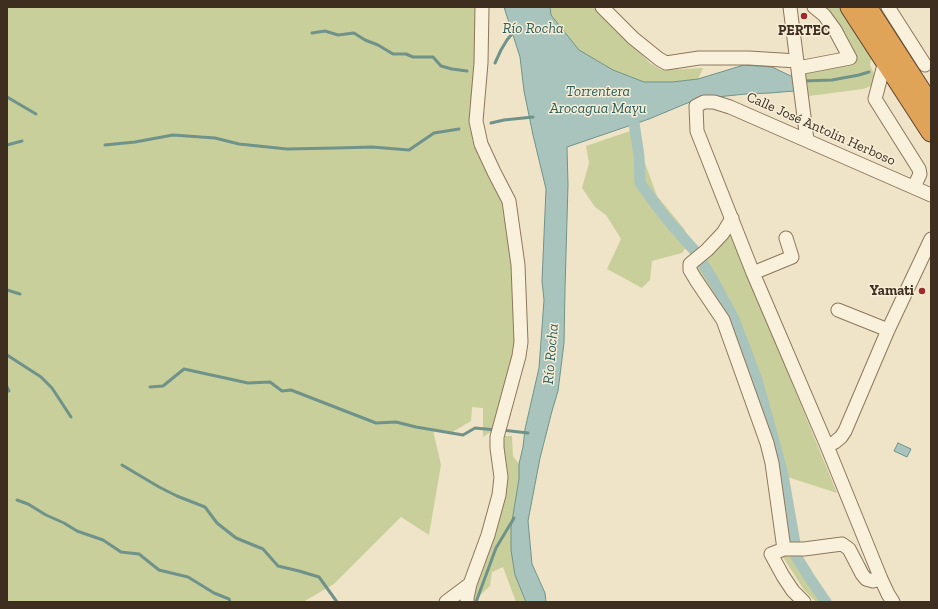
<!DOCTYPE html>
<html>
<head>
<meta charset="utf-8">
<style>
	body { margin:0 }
	#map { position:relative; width:938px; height:609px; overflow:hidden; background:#f0e4c8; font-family:"Zilla Slab",serif }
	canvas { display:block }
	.frame { position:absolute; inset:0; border:8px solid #3d2e20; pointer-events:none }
</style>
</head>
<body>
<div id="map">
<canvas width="938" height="609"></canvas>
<div class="frame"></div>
</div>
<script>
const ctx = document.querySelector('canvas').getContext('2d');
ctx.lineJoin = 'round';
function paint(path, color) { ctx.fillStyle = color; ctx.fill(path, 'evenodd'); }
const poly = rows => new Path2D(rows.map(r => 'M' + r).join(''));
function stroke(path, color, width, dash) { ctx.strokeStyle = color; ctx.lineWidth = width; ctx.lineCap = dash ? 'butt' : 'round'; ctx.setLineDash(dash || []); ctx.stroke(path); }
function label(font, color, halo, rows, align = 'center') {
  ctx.font = font + ' "Zilla Slab",serif'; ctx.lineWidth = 3; ctx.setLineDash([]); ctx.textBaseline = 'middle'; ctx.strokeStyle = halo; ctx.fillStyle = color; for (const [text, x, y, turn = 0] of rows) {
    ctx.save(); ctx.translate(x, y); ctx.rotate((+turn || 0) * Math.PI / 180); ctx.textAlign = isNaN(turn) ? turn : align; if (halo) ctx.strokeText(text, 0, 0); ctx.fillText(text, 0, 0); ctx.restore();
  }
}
const green = poly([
	[7,7,476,7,474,100,504,200,515,265,518,347,495,429,483,437,483,408,472,407,471,421,451,433,433,430,441,465,429,535,401,517,334,584,303,602,7,602],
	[550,7,594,7,651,64,662,70,703,68,698,79,672,82,644,82,613,70,579,50,551,15],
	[823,7,842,7,868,47,871,59,870,65,875,76,871,86,863,89,809,96,805,70,855,62],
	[633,130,657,196,685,230,687,246,682,253,652,261,650,280,642,288,607,269,621,239,606,215,595,207,582,188,589,163,586,146],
	[730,231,837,493,778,474,770,430,727,316,696,269,696,263],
	[505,436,512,436,513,456,519,464,519,479,511,527,515,575,526,602,516,602,503,567,492,572,490,586,473,602,483,562],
	[791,553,802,557,832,602,816,602,804,590,783,557]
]);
const water = poly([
	[504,7,550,7,551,15,579,50,613,70,644,82,672,82,698,79,744,65,772,67,793,77,794,91,770,93,746,94,697,99,649,119,567,147,568,185,565,289,564,343,558,391,552,411,540,458,528,521,532,564,545,593,546,602,526,602,515,575,511,550,511,527,519,479,519,464,523,447,525,429,539,368,544,300,542,281,546,189,533,135,524,91,520,57,504,7],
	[898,443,911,449,907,457,894,451,898,443]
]);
const stream = poly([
	[312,33,325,31,338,35,354,33,365,40,378,45,393,54,406,54,413,57,433,57,441,66,452,69,467,71],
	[495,63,501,50,507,40,515,30],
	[803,81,832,80,859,75,869,72],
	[7,97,36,114],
	[491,123,504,120,533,117],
	[7,145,22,141],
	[105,145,135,142,173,135,215,138,239,144,287,149,336,148,372,147,409,150,434,133,459,129],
	[7,290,20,294],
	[7,355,41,377,52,388,71,417],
	[7,387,9,391],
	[150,387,163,386,184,369,248,383,270,382,282,391,291,390,376,423,396,422,416,427,463,435,475,428,496,430],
	[502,430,528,433],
	[122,465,159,487,177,496,205,507,217,523,236,538,263,549,278,566,299,571,319,577,337,602],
	[17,500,28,504,46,515,64,523,77,531,103,540,121,552,139,554,159,570,188,577,214,593,229,599,230,602],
	[476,602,496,548,514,518]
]);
const canal = poly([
	[632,109,639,156,640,183,665,217,694,250,712,278,734,319,757,380,774,441,783,475,795,543],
	[796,556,809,577,826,602]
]);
const minor = poly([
	[602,7,633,38,659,59,666,63,699,58,749,58,797,61],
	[790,7,807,140],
	[888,7,925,65],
	[885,61,875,99,919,169,920,174,914,187],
	[798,68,850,58,835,30,824,15,814,7],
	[732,218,723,233,707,250,690,264,690,270,696,280,723,320,767,443,772,463,784,549],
	[753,273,792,257,786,238],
	[838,310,888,330],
	[827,446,835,442,841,437,845,431,888,330,931,239],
	[446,602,470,584],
	[467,602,467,598,470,584,488,535,499,495,501,477,497,448,497,437,519,356,521,342,518,265,509,201,494,172,481,144,476,121,481,63,482,7],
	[804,602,793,591,783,576,771,554,784,549,804,549,842,544,849,549,862,574,866,579,873,581,881,579],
	[893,602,888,594,881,579,827,446,753,273,697,131,696,106,704,102,714,102,730,107,931,195]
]);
const highway = poly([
	[850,7,931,132],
	[867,7,931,106]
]);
const markers = [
	[804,16,4,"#9e2a2b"],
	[922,291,4,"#9e2a2b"]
];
const poiNames = [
	["PERTEC",804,31],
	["Yamati",914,291,"right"]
];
const streetNames = [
	["Calle José Antolin Herboso",821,129,24]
];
const waterNames = [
	["Río Rocha",533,29],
	["Torrentera",598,92],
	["Arocagua Mayu",598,109],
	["Río Rocha",551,354,-85]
];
paint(green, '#c9cf9b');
paint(water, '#a9c4bc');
stroke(water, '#6f938a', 1);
stroke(stream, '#6f938a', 3);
stroke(canal, '#a9c4bc', 11);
stroke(minor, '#8d765c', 15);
stroke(highway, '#5b4430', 21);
stroke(minor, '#faf1dc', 13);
stroke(highway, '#e0a458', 19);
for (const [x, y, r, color] of markers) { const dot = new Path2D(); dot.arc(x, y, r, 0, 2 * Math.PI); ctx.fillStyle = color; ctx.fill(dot); stroke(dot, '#f7eed8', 1.5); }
label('bold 14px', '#3d2e20', '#f7eed8', poiNames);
label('14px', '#3d2e20', '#f7eed8', streetNames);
label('italic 15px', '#2f5d5a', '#f7eed8', waterNames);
</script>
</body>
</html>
